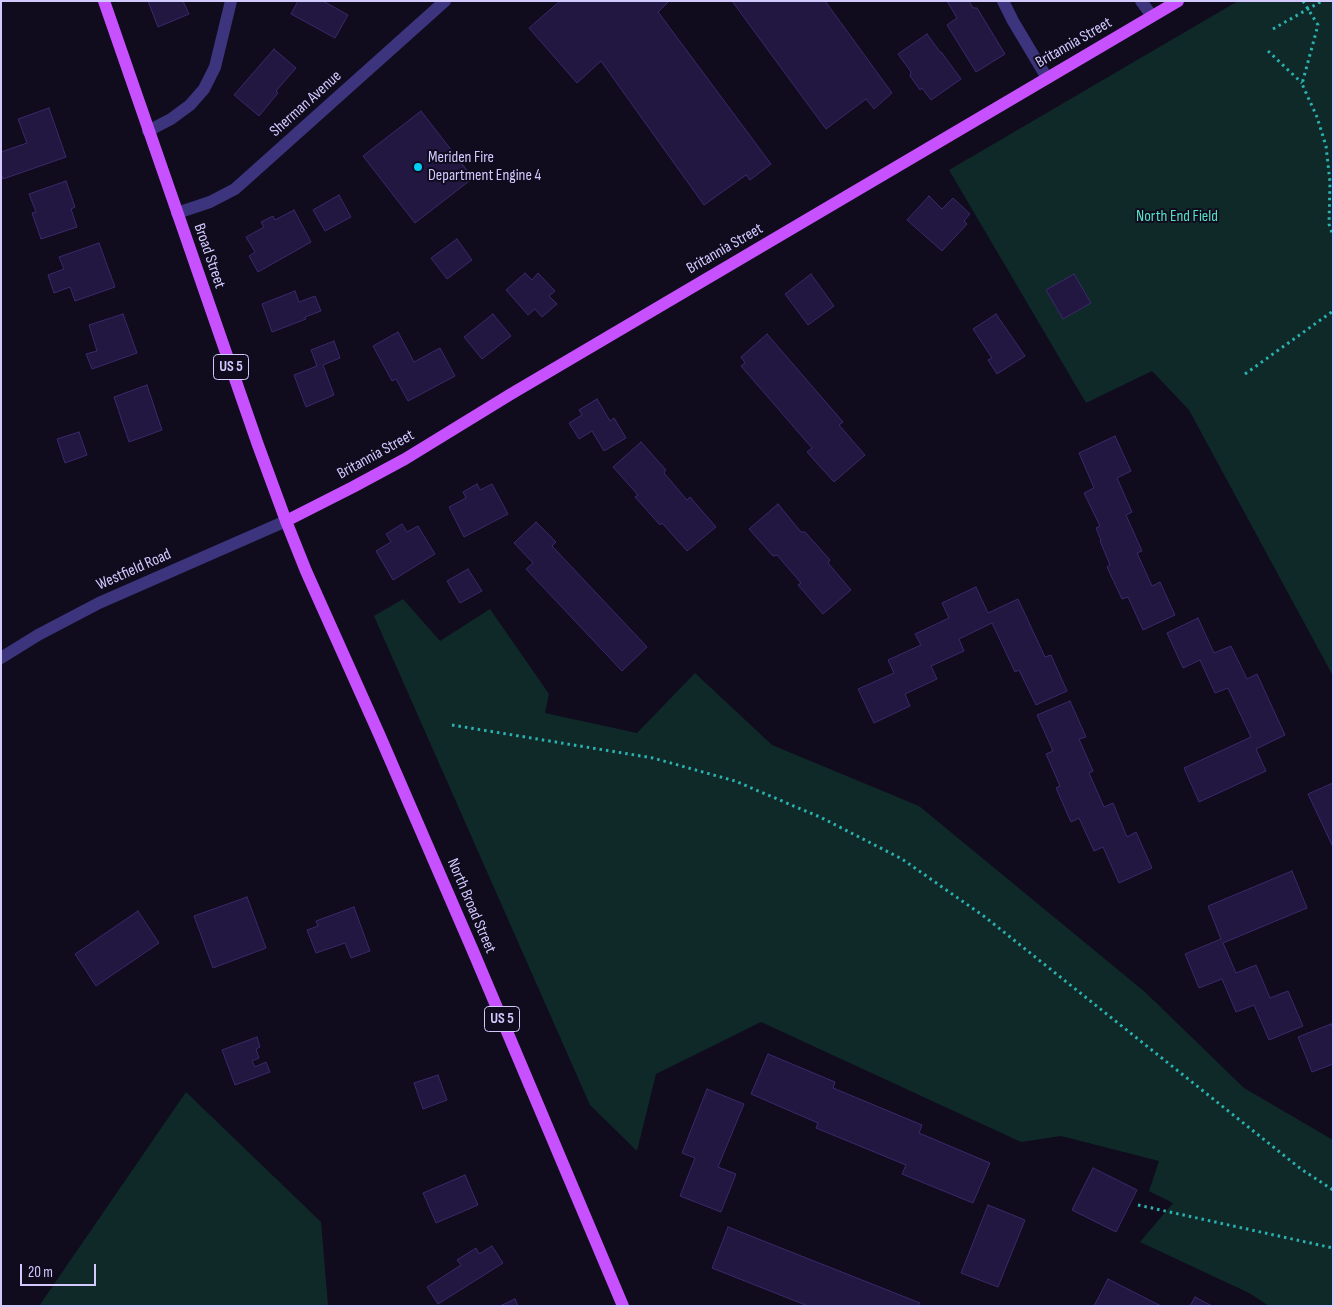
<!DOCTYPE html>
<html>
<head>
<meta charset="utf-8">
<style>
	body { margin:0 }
	#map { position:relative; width:1334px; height:1307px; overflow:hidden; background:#100c1e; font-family:"Sofia Sans Condensed",sans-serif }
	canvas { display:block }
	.frame { position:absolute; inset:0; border:2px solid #d2c9ff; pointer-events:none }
	.scale { position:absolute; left:20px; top:1264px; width:76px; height:22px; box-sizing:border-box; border:2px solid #d2c9ff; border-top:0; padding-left:6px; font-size:15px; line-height:18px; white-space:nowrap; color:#d2c9ff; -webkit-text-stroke:4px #100c1e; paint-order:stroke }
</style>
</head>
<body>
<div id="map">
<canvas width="1334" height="1307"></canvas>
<div class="frame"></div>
<div class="scale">20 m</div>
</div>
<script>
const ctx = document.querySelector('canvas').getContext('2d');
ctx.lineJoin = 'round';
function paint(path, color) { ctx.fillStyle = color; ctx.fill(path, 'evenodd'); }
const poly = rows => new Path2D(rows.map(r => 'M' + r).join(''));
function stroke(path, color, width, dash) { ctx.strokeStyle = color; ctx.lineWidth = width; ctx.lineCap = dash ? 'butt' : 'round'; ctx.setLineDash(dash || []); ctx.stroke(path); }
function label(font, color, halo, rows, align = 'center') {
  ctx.font = font + ' "Sofia Sans Condensed",sans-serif'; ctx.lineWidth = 4; ctx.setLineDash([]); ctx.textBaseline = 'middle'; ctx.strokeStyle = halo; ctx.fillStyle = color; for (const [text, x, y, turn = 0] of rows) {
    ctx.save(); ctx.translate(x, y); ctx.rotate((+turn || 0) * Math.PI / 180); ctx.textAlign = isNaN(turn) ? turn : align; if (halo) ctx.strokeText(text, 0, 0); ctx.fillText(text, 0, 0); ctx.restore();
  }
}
const green = poly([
	[1238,1,1333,1,1333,676,1189,410,1152,371,1086,403,949,170],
	[403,599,440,641,490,609,549,694,545,713,637,733,695,673,772,745,919,806,1145,992,1244,1088,1333,1140,1333,1306,1269,1306,1249,1293,1140,1242,1173,1203,1149,1191,1159,1161,1061,1136,1021,1142,761,1022,656,1074,637,1151,590,1105,374,616],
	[186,1092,321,1222,328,1306,39,1306]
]);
const building = poly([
	[148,1,183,1,189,14,158,27,148,1],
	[298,1,323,1,348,15,335,38,291,14,298,1],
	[560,1,669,1,658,12,771,164,750,180,746,175,704,205,601,61,577,83,529,28,560,1],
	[732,1,825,1,892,93,874,109,866,99,826,129,732,1],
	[947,1,969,1,973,8,977,8,1005,54,976,72,947,25,957,18,947,1],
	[927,34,940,52,942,53,961,79,931,100,922,88,920,90,910,76,911,72,898,54,927,34],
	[274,49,296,68,276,91,278,93,259,116,234,95,274,49],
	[49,108,66,157,3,179,1,173,1,152,27,143,18,119,49,108],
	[421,111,473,178,415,223,363,156,421,111],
	[66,181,75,207,71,209,77,227,41,239,32,213,36,212,29,194,66,181],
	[339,195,351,217,325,231,313,210,339,195],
	[929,196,942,209,953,198,970,214,964,221,967,224,942,251,907,220,929,196],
	[294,210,311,242,258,272,249,256,255,252,246,237,264,227,261,222,273,216,275,220,294,210],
	[457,239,472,260,447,279,431,258,457,239],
	[99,243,115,287,75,301,70,287,54,293,48,275,64,269,59,257,99,243],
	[525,273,532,280,538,273,555,291,549,296,557,304,542,317,535,309,528,315,506,290,525,273],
	[811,274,834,306,808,325,785,294,811,274],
	[1074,274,1091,303,1063,319,1046,290,1074,274],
	[295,291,299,302,315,296,321,311,305,317,306,319,272,332,262,304,295,291],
	[123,314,137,353,92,369,86,354,97,351,89,325,123,314],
	[493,314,511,336,482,359,464,337,493,314],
	[996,314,1025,356,997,374,988,360,992,358,973,329,996,314],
	[398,332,414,362,440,348,455,376,408,401,396,379,392,381,373,346,398,332],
	[767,334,843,422,839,425,865,455,834,482,807,452,812,448,741,366,745,363,741,357,767,334],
	[334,341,340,358,323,365,334,395,306,407,294,375,317,366,311,350,334,341],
	[147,385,162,430,129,442,114,397,147,385],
	[597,399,610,421,614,418,626,438,604,451,592,431,579,439,569,423,582,415,579,410,597,399],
	[79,432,87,455,65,463,57,439,79,432],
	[1115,436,1131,471,1117,478,1132,512,1126,515,1142,551,1137,553,1152,586,1160,582,1175,615,1143,630,1128,597,1122,599,1107,567,1110,565,1100,541,1101,540,1096,528,1100,526,1084,493,1094,488,1079,453,1115,436],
	[641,442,666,470,664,473,687,500,690,497,716,527,687,551,662,523,660,525,635,497,638,495,613,467,641,442],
	[477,484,480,490,492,484,508,514,464,537,449,507,466,498,463,492,477,484],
	[778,504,801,532,805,532,830,560,828,563,851,590,823,614,798,585,801,583,777,555,773,556,749,529,778,504],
	[536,522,556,542,552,546,647,647,622,671,526,569,533,563,514,543,536,522],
	[402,524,407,532,418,526,435,554,393,580,376,551,391,542,386,534,402,524],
	[468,569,482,591,460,603,447,581,468,569],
	[976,587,988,613,1018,599,1045,657,1051,655,1067,691,1036,705,1019,670,1015,672,992,623,959,639,964,651,931,666,937,679,905,694,910,706,874,723,858,689,894,673,888,660,921,645,915,634,949,618,942,603,976,587],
	[1198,618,1214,653,1231,646,1247,679,1257,674,1285,735,1256,749,1266,771,1199,802,1184,768,1251,737,1228,688,1215,693,1200,660,1183,668,1167,633,1198,618],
	[1070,701,1086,737,1079,739,1093,771,1089,773,1104,807,1113,803,1127,837,1136,832,1152,868,1119,883,1103,847,1094,851,1079,818,1071,822,1056,788,1060,786,1046,754,1053,751,1037,715,1070,701],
	[1333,783,1333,847,1308,794,1333,783],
	[1292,871,1307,908,1223,943,1236,973,1256,965,1270,998,1288,991,1303,1026,1269,1040,1254,1005,1236,1012,1222,979,1199,988,1185,954,1221,939,1208,906,1292,871],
	[247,897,266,948,213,968,194,916,247,897],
	[354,907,370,951,351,958,345,943,316,953,307,930,318,926,316,921,354,907],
	[138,911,159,943,96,986,75,954,138,911],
	[1331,1024,1333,1028,1333,1064,1312,1072,1298,1037,1331,1024],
	[257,1037,260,1047,256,1049,259,1058,252,1061,255,1067,266,1062,270,1072,235,1085,222,1050,257,1037],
	[768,1054,835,1082,833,1088,922,1125,919,1133,990,1163,973,1203,902,1174,906,1165,816,1128,818,1123,751,1094,768,1054],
	[438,1075,447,1100,423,1109,414,1083,438,1075],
	[707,1089,744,1104,718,1167,736,1174,721,1212,680,1196,695,1158,682,1153,707,1089],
	[1093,1168,1137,1190,1116,1232,1072,1210,1093,1168],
	[465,1175,478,1205,436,1223,423,1193,465,1175],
	[988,1205,1025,1220,998,1287,961,1273,988,1205],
	[728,1227,920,1303,918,1306,808,1306,712,1268,728,1227],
	[492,1246,503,1263,438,1304,427,1287,461,1265,457,1260,476,1248,479,1254,492,1246],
	[1108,1279,1161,1306,1094,1306,1108,1279],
	[1195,1297,1212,1306,1190,1306,1195,1297],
	[515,1299,518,1306,500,1306,515,1299]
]);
const path = poly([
	[1303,1,1318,25,1302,84,1317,117,1326,146,1330,182,1329,224,1333,236],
	[1273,29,1322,1],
	[1268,51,1302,83],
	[1245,374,1333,311],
	[452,725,653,758,735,781,822,818,902,859,985,917,1301,1169,1333,1190],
	[1138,1205,1333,1248]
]);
const minor = poly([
	[1003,1,1013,21,1047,78],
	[1141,1,1152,16],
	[148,131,171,119,190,105,204,89,215,67,231,1],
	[177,213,210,202,235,189,445,1],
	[1,658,38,635,99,603,286,521]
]);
const major = poly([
	[104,1,258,445,286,521,306,571,379,734,473,951,623,1306],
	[286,521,353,487,405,459,511,394,1178,1]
]);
const markers = [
	[418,167,5,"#00cef4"]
];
const shields = [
	[231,367,35],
	[502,1019,35]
];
const shieldNames = [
	["US 5",231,367],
	["US 5",502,1019]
];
const streetNames = [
	["Britannia Street",1074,43,-30],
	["Sherman Avenue",306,104,-42],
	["Britannia Street",725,249,-30],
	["Broad Street",209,256,71],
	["Britannia Street",376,455,-29],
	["Westfield Road",134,570,-24],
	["North Broad Street",471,906,67]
];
const poiNames = [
	["Meriden Fire",428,158],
	["Department Engine 4",428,176]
];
const parkNames = [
	["North End Field",1177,217]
];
paint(green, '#0f2828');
paint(building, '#221740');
stroke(building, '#3a296c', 1);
stroke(path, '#2ab1b0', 3, [2.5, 4]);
stroke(minor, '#3c357e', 12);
stroke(major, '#c750ff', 12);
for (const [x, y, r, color] of markers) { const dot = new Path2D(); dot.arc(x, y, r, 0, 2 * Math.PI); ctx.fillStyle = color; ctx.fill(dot); stroke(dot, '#100c1e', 2); }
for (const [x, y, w] of shields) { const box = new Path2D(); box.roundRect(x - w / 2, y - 12.5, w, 25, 4); ctx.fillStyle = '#100c1e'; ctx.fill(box); stroke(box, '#d2c9ff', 1); }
label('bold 15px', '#d2c9ff', null, shieldNames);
label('16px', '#d2c9ff', '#100c1e', streetNames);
label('16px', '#d2c9ff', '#100c1e', poiNames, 'left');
label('16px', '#53e1c5', '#100c1e', parkNames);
</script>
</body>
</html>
